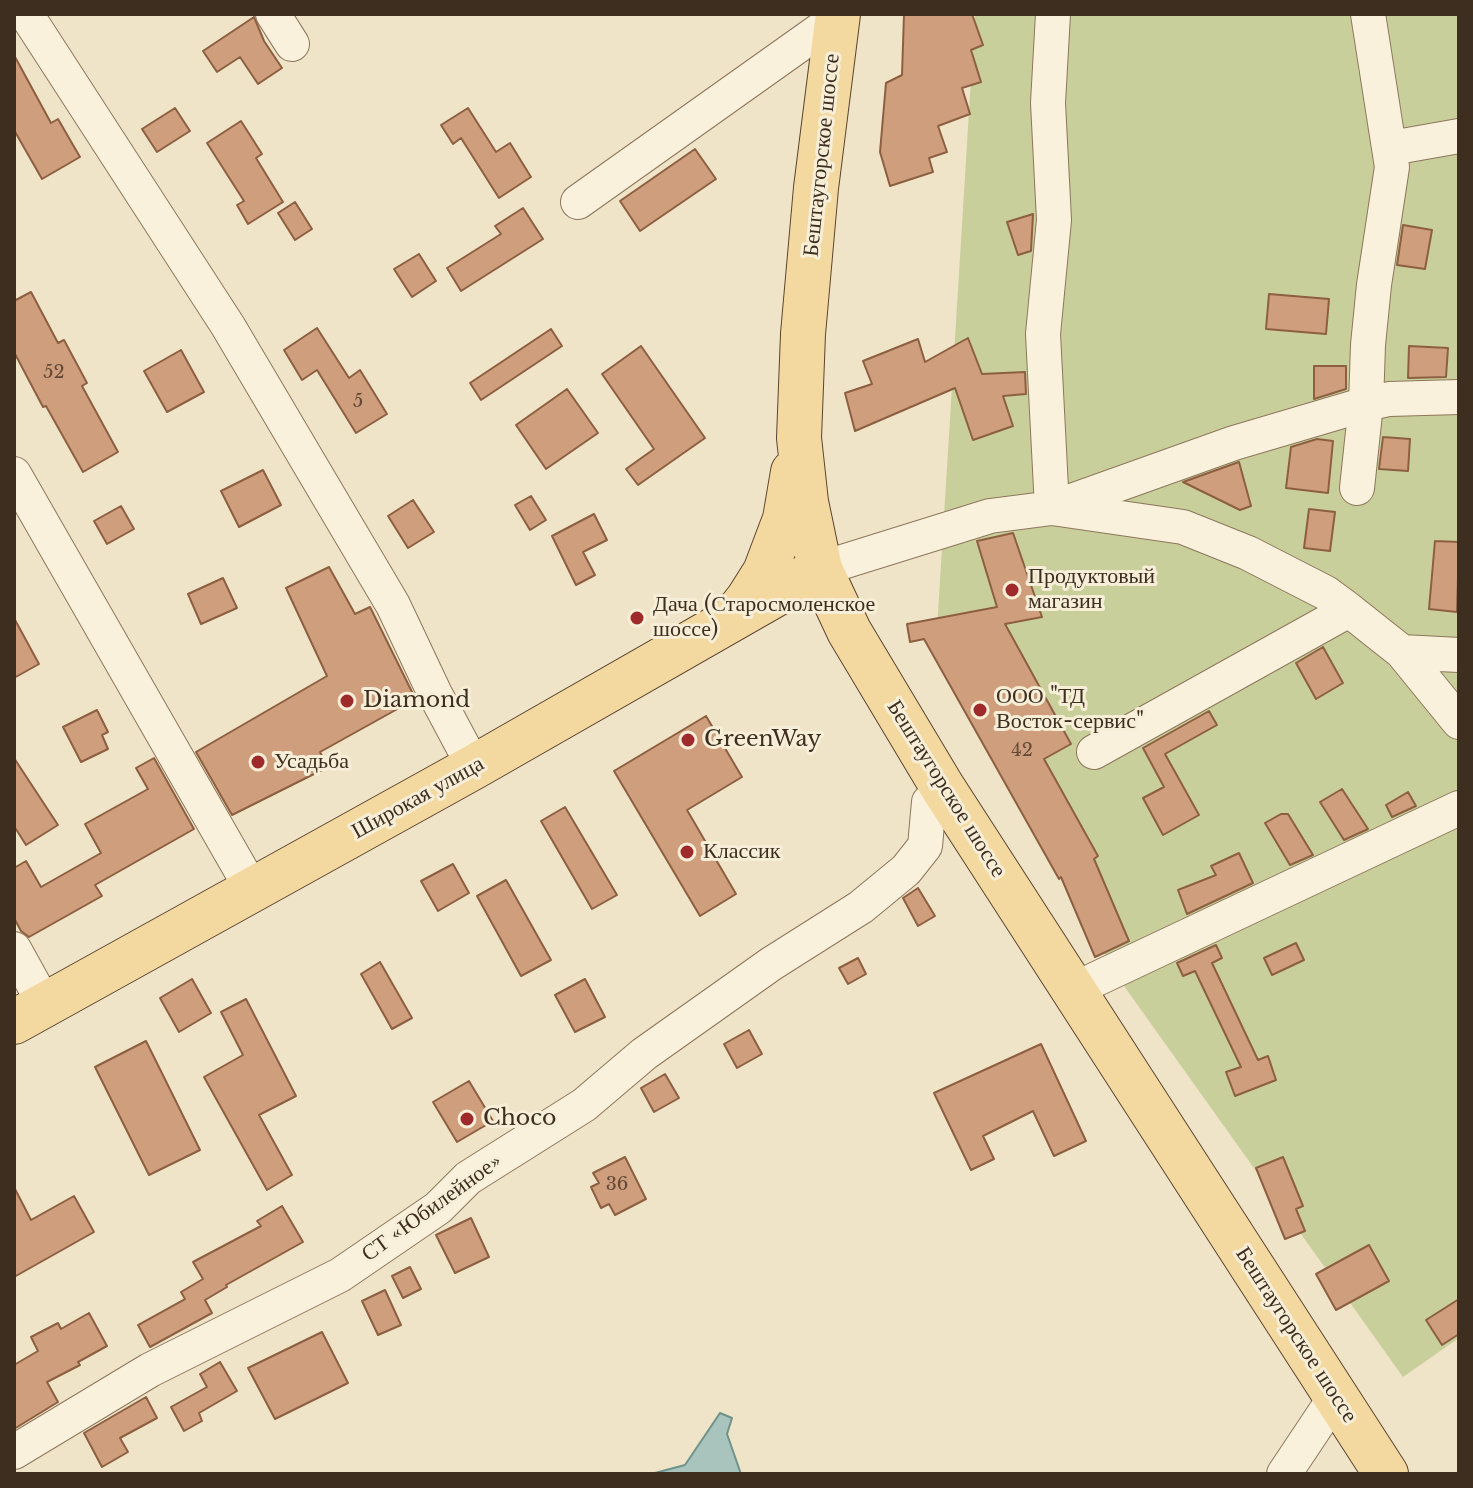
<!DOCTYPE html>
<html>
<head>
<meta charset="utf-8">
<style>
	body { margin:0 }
	#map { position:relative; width:1473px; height:1488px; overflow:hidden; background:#f0e4c8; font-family:"Libre Baskerville",serif }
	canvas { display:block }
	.frame { position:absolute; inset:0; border:16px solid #3d2e20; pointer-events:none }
</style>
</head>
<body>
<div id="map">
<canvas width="1473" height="1488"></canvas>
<div class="frame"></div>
</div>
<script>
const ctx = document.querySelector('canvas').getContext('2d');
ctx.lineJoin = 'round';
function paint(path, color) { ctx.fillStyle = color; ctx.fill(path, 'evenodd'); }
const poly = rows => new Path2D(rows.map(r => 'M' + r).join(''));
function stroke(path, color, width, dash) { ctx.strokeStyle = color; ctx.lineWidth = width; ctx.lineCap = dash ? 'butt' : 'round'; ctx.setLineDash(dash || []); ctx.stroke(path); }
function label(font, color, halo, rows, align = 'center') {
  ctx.font = font + ' "Libre Baskerville",serif'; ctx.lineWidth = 6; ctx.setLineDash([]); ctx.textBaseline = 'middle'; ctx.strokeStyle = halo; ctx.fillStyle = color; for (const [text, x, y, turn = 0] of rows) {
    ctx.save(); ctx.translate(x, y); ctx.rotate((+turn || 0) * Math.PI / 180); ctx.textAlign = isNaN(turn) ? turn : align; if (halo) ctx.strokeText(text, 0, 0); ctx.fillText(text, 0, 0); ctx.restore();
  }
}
const green = poly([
	[975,14,1459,14,1459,1338,1403,1377,1114,972,937,629]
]);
const water = poly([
	[720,1413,732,1418,727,1434,741,1474,651,1474,685,1465,720,1413]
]);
const building = poly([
	[904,14,972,14,983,45,971,50,981,82,962,88,970,114,938,126,947,152,929,158,933,172,890,186,880,152,886,83,902,75,904,14],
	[254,17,264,41,282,68,258,84,240,57,217,72,203,51,254,17],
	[14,55,51,123,58,119,80,157,42,179,14,130,14,55],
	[175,108,190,131,157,152,142,129,175,108],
	[468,108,496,152,510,143,531,177,499,198,461,138,453,144,441,125,468,108],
	[241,121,262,154,256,158,283,202,248,224,237,205,244,201,207,143,241,121],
	[695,149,716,179,640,231,620,201,695,149],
	[295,202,312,229,295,240,278,213,295,202],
	[523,208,543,239,461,291,447,268,501,234,495,226,523,208],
	[1033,214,1031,251,1018,255,1007,222,1033,214],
	[1403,225,1432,230,1425,269,1397,265,1403,225],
	[419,254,436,281,412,297,394,269,419,254],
	[31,292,58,343,64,340,87,383,82,386,118,452,83,472,46,406,43,407,14,352,14,301,31,292],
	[1269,294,1329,299,1326,334,1266,329,1269,294],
	[317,328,349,378,360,370,387,414,356,433,317,370,302,380,284,350,317,328],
	[551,329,562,346,481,400,470,383,551,329],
	[968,338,982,374,1025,372,1026,394,1003,396,1013,426,973,440,955,388,855,431,845,393,872,384,863,361,918,339,925,362,968,338],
	[641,346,705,438,638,485,626,469,654,449,602,374,641,346],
	[1409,346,1448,348,1446,377,1408,378,1409,346],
	[181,350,204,392,167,412,144,371,181,350],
	[1314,366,1346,366,1346,389,1314,399,1314,366],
	[567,389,598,433,546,469,516,425,567,389],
	[1383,437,1410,439,1408,471,1379,469,1383,437],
	[1317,439,1333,441,1328,493,1286,488,1291,447,1317,439],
	[1239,462,1251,506,1240,510,1183,482,1239,462],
	[263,470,281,505,239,527,221,491,263,470],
	[531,496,546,520,530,530,515,505,531,496],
	[413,500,434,532,408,548,388,516,413,500],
	[121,506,134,529,107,544,94,521,121,506],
	[1309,509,1335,512,1330,551,1304,548,1309,509],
	[594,514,607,540,583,552,595,575,576,585,552,536,594,514],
	[1013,533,1042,617,1005,624,1071,744,1044,759,1098,856,1094,859,1129,941,1095,957,1061,877,1059,879,924,639,910,642,907,624,997,607,977,541,1013,533],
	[1435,541,1459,542,1457,612,1429,609,1435,541],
	[329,567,355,614,370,607,417,702,402,709,401,707,320,752,328,767,232,815,196,752,327,676,286,588,329,567],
	[223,578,237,608,201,624,188,594,223,578],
	[14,618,39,664,14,678,14,618],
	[1323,647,1343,683,1316,699,1296,663,1323,647],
	[97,710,108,732,102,735,108,749,81,762,63,727,97,710],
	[1209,711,1217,725,1165,754,1199,815,1163,835,1143,798,1164,787,1143,748,1209,711],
	[706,716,742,777,687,810,736,894,700,916,614,771,706,716],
	[14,758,58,825,26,845,14,826,14,758],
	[154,758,194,829,95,885,102,896,29,937,21,931,14,918,14,868,26,861,41,887,101,853,85,824,148,789,136,768,154,758],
	[1342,789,1368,829,1344,840,1320,802,1342,789],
	[1408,792,1416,806,1392,817,1386,805,1408,792],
	[565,807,617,895,592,909,541,821,565,807],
	[1281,814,1288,814,1313,855,1290,865,1265,823,1281,814],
	[1239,853,1253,883,1187,914,1178,890,1216,875,1211,866,1239,853],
	[453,864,469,893,438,911,421,881,453,864],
	[506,880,551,960,521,976,477,896,506,880],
	[918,888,935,916,918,926,903,898,918,888],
	[1296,943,1304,960,1272,975,1264,958,1296,943],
	[1216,945,1222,958,1212,963,1258,1060,1268,1056,1276,1080,1235,1096,1226,1072,1241,1067,1195,971,1183,976,1177,963,1216,945],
	[858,958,866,974,848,984,839,968,858,958],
	[380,962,412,1018,392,1029,361,974,380,962],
	[192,979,211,1013,179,1032,160,998,192,979],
	[585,979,605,1017,575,1032,555,995,585,979],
	[246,999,296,1096,259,1115,292,1175,267,1190,204,1077,243,1055,221,1012,246,999],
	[749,1030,762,1054,737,1068,724,1044,749,1030],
	[146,1041,200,1150,149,1175,95,1067,146,1041],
	[1041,1044,1086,1141,1054,1156,1033,1111,983,1136,994,1159,971,1170,934,1093,1041,1044],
	[665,1074,679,1098,654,1112,641,1088,665,1074],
	[469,1081,493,1121,457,1142,433,1102,469,1081],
	[625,1157,646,1199,615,1215,609,1204,601,1208,591,1187,599,1183,593,1173,625,1157],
	[1283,1157,1303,1206,1296,1209,1305,1231,1285,1239,1256,1168,1283,1157],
	[14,1187,31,1220,74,1196,94,1232,14,1277,14,1187],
	[282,1206,303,1242,226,1285,227,1287,205,1300,212,1313,150,1347,138,1325,185,1299,181,1292,203,1279,193,1262,261,1226,257,1221,282,1206],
	[471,1218,489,1257,455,1273,436,1235,471,1218],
	[1369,1245,1389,1281,1336,1310,1316,1274,1369,1245],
	[410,1267,421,1289,403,1298,392,1276,410,1267],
	[385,1290,401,1325,378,1335,362,1301,385,1290],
	[1459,1299,1459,1334,1442,1345,1426,1320,1459,1299],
	[89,1313,107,1346,78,1362,80,1365,47,1382,58,1402,14,1429,14,1365,38,1351,31,1337,58,1323,61,1329,89,1313],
	[322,1332,348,1383,275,1419,248,1368,322,1332],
	[220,1362,237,1391,199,1413,202,1421,184,1431,171,1407,207,1387,200,1374,220,1362],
	[146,1397,157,1418,120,1438,128,1452,102,1467,84,1433,146,1397]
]);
const minor = poly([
	[26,14,228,326,393,605,435,694,474,767],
	[273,14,292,44],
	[1053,14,1048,103,1054,220,1043,334,1052,508,1234,443,1366,404,1389,399,1459,397],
	[1391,148,1459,136],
	[578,202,837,18],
	[14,474,253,891],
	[1357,488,1366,404,1368,345,1374,285,1392,167,1368,14],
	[820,569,990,516,1052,508,1183,527,1248,553,1326,593,1349,610,1402,652,1459,722],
	[1402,652,1459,655],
	[1094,752,1349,610],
	[14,949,45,1005],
	[1073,990,1459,808],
	[14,1452,150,1370,340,1275,438,1208,468,1178,584,1105,644,1054,771,964,861,907,906,870,925,846,929,802,943,788],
	[1284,1474,1336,1396]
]);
const major = poly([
	[838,14,816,188,803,334,799,438,806,502,820,569,849,631,943,788,1386,1474],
	[736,614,748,599,765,572,785,519,793,472],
	[14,1022,474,767,820,569]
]);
const markers = [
	[1012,590,8,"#9e2a2b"],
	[637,618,8,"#9e2a2b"],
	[347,701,8,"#9e2a2b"],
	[980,710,8,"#9e2a2b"],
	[688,740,8,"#9e2a2b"],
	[258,762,8,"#9e2a2b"],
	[687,852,8,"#9e2a2b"],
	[467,1119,8,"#9e2a2b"]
];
const numberNames = [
	["52",54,373],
	["5",358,402],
	["42",1022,751],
	["36",617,1185]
];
const streetNames = [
	["Бештаугорское шоссе",822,155,-84],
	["Бештаугорское шоссе",946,789,58],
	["Широкая улица",418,798,-29],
	["СТ «Юбилейное»",432,1208,-36],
	["Бештаугорское шоссе",1296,1335,57]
];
const poiNames = [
	["Продуктовый",1028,577],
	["магазин",1028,602],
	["Дача (Старосмоленское",653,605],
	["шоссе)",653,630],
	["ООО \"ТД",996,697],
	["Восток-сервис\"",996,722],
	["Diamond",363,701],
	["GreenWay",704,740],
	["Усадьба",274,762],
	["Классик",703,852],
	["Choco",483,1119]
];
paint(green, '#c9cf9b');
paint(water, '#a9c4bc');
stroke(water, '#6f938a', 2);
paint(building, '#cf9f7d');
stroke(building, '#8d5f41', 2);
stroke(minor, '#8d765c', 36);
stroke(major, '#5b4430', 46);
stroke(minor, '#faf1dc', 34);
stroke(major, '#f3d9a0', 44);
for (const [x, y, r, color] of markers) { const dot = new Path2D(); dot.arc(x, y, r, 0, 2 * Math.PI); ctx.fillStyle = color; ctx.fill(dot); stroke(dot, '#f7eed8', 3); }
label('18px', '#624a37', null, numberNames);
label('22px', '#3d2e20', '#f7eed8', streetNames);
label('22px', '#3d2e20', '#f7eed8', poiNames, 'left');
</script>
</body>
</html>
